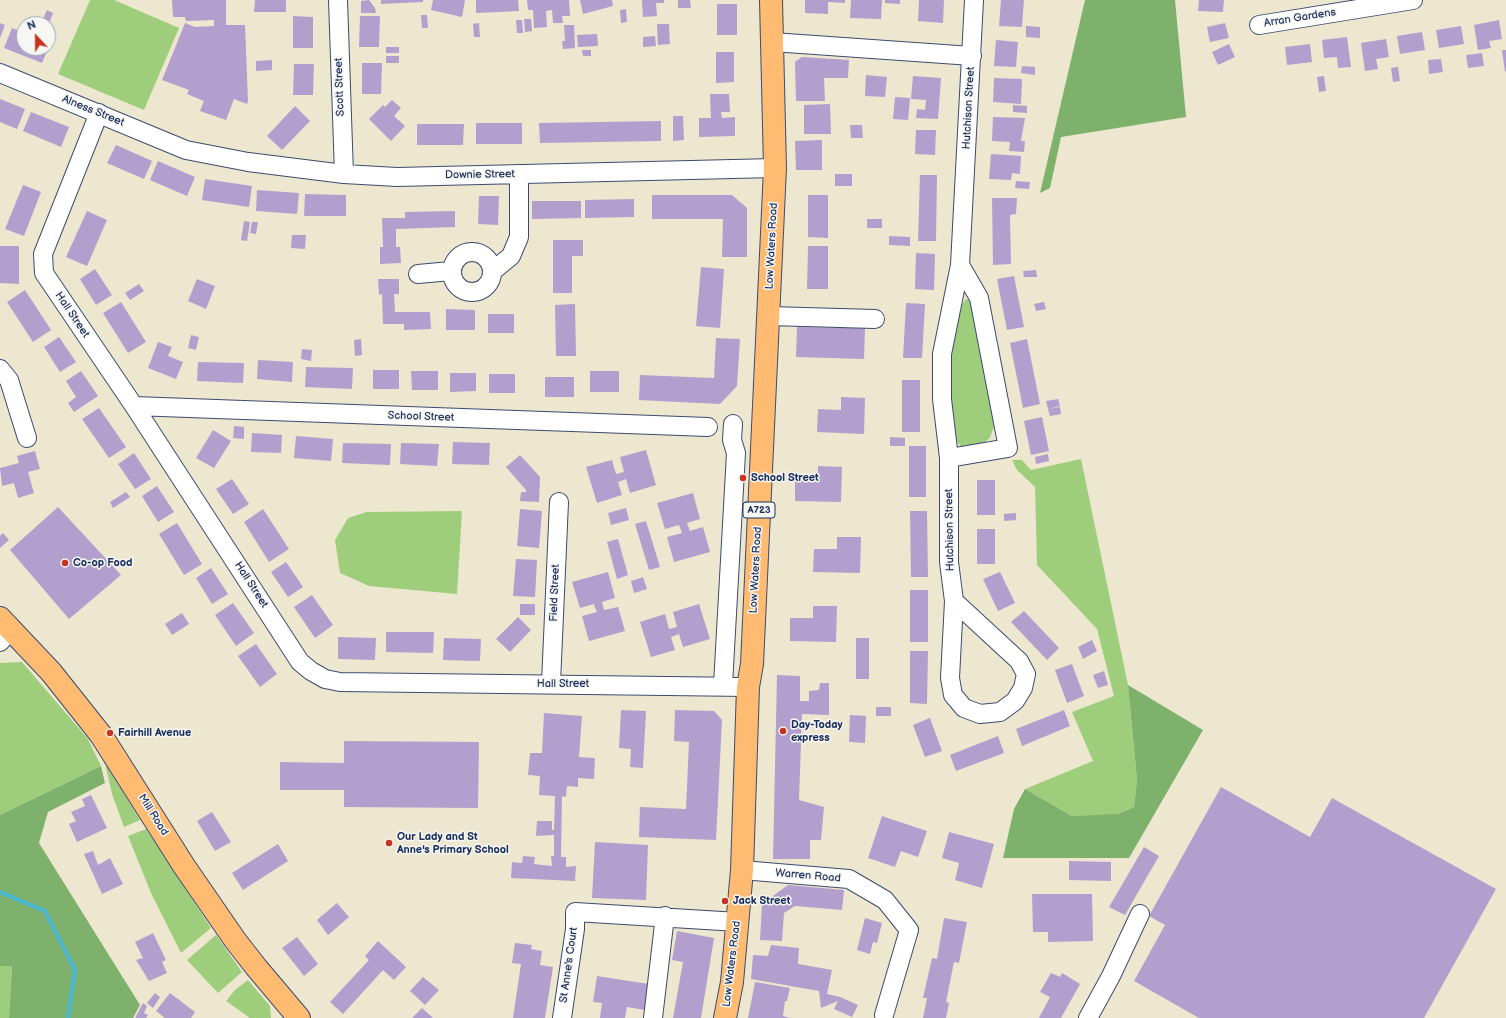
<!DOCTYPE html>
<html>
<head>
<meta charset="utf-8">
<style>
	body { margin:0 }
	#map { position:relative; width:1506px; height:1018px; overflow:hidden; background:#ede7cf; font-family:"Balsamiq Sans",sans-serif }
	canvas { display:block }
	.north { position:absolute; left:16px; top:16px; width:40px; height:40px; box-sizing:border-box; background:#f6f6f2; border:1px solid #9ea6b7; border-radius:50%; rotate:338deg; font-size:11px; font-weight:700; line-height:16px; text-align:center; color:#1b2f5e }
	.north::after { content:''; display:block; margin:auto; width:14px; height:18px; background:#c8321e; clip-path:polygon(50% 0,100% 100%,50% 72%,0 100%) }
</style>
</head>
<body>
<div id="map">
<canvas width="1506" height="1018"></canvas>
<div class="north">N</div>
</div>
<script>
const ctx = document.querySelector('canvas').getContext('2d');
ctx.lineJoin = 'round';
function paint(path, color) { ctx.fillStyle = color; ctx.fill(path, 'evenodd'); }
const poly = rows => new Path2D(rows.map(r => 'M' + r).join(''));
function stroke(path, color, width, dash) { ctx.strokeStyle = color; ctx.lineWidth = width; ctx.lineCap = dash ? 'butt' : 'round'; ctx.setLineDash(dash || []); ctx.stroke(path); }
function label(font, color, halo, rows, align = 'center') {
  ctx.font = font + ' "Balsamiq Sans",sans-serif'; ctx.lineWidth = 3; ctx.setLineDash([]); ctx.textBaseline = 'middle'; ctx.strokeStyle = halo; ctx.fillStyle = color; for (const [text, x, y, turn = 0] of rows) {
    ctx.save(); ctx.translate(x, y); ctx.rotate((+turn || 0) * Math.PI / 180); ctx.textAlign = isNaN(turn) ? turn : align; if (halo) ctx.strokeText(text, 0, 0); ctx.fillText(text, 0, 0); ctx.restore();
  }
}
const green = poly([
	[90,0,114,0,179,28,144,110,58,74],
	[966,299,971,300,996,420,990,438,981,445,962,448,955,439,949,395,953,344,959,309],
	[1081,459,1128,685,1137,780,1134,807,1114,815,1072,816,1025,789,1093,761,1072,712,1114,696,1097,629,1037,565,1035,487,1017,470,1012,460,1022,460,1031,470],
	[462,511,457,594,369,586,340,573,335,540,348,518,367,512],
	[22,662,88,739,101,766,0,815,0,663],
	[105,763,140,820,124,827,112,794],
	[146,829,211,928,181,953,151,893,128,836],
	[216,935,242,972,218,993,187,960],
	[12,965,9,1018,0,1018,0,966],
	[248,980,270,1006,271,1018,250,1018,226,1001,235,990]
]);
const forest = poly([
	[1085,0,1175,0,1186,117,1061,137,1050,188,1040,193],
	[1128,685,1203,730,1129,858,1003,858,1014,809,1025,789,1072,816,1117,814,1134,807,1137,780],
	[101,766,105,783,48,812,39,843,140,1005,133,1018,9,1018,12,966,0,966,0,815]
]);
const stream = poly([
	[0,892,45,911,75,970,68,1018]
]);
const building = poly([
	[172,0,226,0,226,25,245,25,248,101,247,104,234,99,226,120,200,111,204,101,187,94,189,90,162,80,185,23,195,27,214,26,214,20,186,21,185,17,173,17],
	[255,0,286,0,286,12,254,12],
	[369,0,375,8,376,13,361,13,361,1],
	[381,0,423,0,423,2,381,4],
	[433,0,465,0,462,17,431,10],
	[476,0,518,0,519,11,476,13],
	[527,0,569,0,570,16,562,16,563,23,553,23,552,10,546,11,547,27,534,28,533,10,528,10],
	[580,0,612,0,613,6,583,14],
	[642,0,664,0,664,3,656,3,657,16,643,17],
	[678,0,690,0,691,8,678,8],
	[805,0,845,0,845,3,828,2,828,14,805,13],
	[851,0,882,0,881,19,850,18],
	[885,0,900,0,900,4,885,3],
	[919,0,944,0,943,23,918,21],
	[1001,0,1024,0,1022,27,999,26],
	[1199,0,1224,0,1223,12,1198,11],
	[717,4,737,4,737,35,717,35],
	[626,9,627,22,621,23,620,10],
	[47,10,53,13,49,24,42,21],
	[421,15,427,15,428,28,422,28],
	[293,16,313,17,313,48,293,48],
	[360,16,380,16,379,47,359,47],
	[524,19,531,19,532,31,525,32],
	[516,20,522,20,523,33,517,33],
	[1499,20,1502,39,1489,41,1491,48,1478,50,1474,25],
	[0,23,5,25,0,38],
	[479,23,480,37,474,37,473,24],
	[1225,23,1229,38,1210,42,1207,27],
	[657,24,669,24,670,44,658,45],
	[564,25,574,25,575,48,563,49,562,41,565,41],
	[1026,26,1040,27,1040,38,1026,37],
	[1461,26,1464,44,1439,48,1436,30],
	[12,28,24,33,24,48,48,48,48,43,50,44,42,63,4,48],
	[1422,32,1425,50,1400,54,1397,36],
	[597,34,598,46,578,47,577,35],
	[655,36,656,46,643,47,643,37],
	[1347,37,1351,67,1338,68,1337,57,1324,58,1322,40],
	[1386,39,1389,57,1376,59,1378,69,1365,71,1361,43],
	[996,40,1018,42,1016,67,994,66],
	[1229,44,1235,57,1218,65,1212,52],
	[1310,44,1312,62,1287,65,1285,47],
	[386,47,399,47,399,53,386,53],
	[582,50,591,50,591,56,583,56],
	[1502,50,1506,50,1506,71,1505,72],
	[716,52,734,52,734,82,716,83],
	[1482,53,1484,66,1468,68,1466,55],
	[386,56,399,56,399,63,386,63],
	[802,57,849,60,848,78,824,78,825,101,796,101,795,62],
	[1441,59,1443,72,1429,74,1428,60],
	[272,60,272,70,256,71,256,61],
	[362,63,382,63,381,94,362,94],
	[294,64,314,64,313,95,293,95],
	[1022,66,1035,67,1035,75,1021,73],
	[1398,67,1400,81,1393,82,1391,68],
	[866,75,887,77,885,97,865,96],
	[913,76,941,78,938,119,916,118,917,109,925,110,926,100,911,99],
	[1324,76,1326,91,1319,92,1317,77],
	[994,78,1022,79,1021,104,993,102],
	[710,94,729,94,730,112,721,112,722,118,735,117,735,136,699,137,699,118,711,118],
	[895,97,910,98,908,120,893,119],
	[0,99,25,109,17,129,0,122],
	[392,100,401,108,394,116,405,126,391,141,369,119,383,105,385,107],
	[830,104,831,134,804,134,804,105],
	[1013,105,1027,106,1027,113,1013,112],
	[295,106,310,121,282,150,267,136],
	[31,112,69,127,61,147,23,131],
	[673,116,683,116,684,140,673,141],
	[993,117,1025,118,1021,141,1025,141,1024,152,1009,151,1010,142,992,141],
	[661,121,661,141,540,143,539,123],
	[476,123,522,123,522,144,476,144],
	[417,124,464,124,463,145,417,145],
	[850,125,862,125,863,138,851,138],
	[916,130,936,130,935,155,915,154],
	[822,140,822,170,796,170,795,141],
	[116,145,152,161,144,179,107,163],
	[991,154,1021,156,1020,174,1012,173,1011,180,989,179],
	[158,161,195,177,187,196,150,180],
	[835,174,852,174,852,186,835,186],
	[920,175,937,175,936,241,918,241],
	[205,179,252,186,249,207,202,200],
	[1016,181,1030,182,1029,189,1015,188],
	[23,185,41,192,24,236,5,229],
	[257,190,299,193,297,214,256,211],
	[305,194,346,195,346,216,304,216],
	[652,195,732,195,747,208,747,257,722,257,723,219,652,219],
	[808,195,828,195,828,238,808,237],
	[479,196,499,196,498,225,478,224],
	[992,198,1017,198,1016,214,1010,215,1011,264,993,265],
	[634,199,634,217,585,218,585,200],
	[532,201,581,201,581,218,532,219],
	[87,211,107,220,87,266,66,257],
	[455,211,455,227,396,229,396,247,400,247,401,263,380,264,380,247,383,247,382,218,405,218,405,212],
	[867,219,882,219,882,228,867,228],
	[244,221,250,222,247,241,241,240],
	[252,222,258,222,256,234,250,233],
	[292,235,306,235,305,249,291,248],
	[889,236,910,237,910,246,889,245],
	[553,240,583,240,583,256,572,256,572,293,553,293],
	[0,246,19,246,19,284,0,283],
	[808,246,828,246,828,289,807,289],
	[916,253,935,254,934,290,915,289],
	[701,267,724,269,720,328,696,326],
	[95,269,112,295,96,305,80,279],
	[1036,270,1037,277,1024,277,1023,271],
	[1014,276,1024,327,1007,330,997,279],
	[197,279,215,286,206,309,188,301],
	[378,279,399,279,399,294,394,294,395,312,430,312,431,329,404,330,404,324,383,324,382,294,379,295],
	[139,284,144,291,130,300,125,293],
	[25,290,51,330,33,342,7,302],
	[121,302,146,342,128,353,103,313],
	[1044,302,1046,309,1036,311,1034,304],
	[906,303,925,304,922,358,903,358],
	[575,304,576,356,556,356,555,305],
	[446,309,475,310,475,330,446,330],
	[488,314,514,314,514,333,488,333],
	[797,327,865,328,864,359,796,357],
	[191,335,199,337,196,350,188,348],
	[59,337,76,362,60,372,44,347],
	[716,338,740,339,737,386,720,404,639,400,640,375,714,378],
	[361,339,362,355,355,356,354,340],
	[1027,339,1040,404,1023,408,1010,343],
	[158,342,172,347,168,356,183,362,176,379,148,368],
	[302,349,312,350,311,361,301,359],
	[258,360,293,362,292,382,257,379],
	[198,362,244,363,243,383,197,381],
	[306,367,353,368,352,389,305,387],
	[373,370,399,370,399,389,373,389],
	[81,371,98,396,74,412,68,403,76,397,66,381],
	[411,371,438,371,438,390,412,390],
	[590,371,619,371,619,392,590,392],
	[450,373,476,373,476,391,450,392],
	[489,374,515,374,515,393,489,393],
	[545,377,574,377,574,397,545,397],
	[902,380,920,380,920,432,902,432],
	[841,397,865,398,864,434,817,432,818,409,841,410],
	[1058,399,1060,406,1048,409,1046,401],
	[1060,407,1061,414,1050,416,1048,409],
	[99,408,126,447,109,458,82,419],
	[1042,417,1049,451,1031,455,1024,421],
	[234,426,244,427,244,439,233,438],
	[213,430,231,441,214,468,196,458],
	[252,433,282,435,281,453,251,452],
	[296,436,333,439,331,461,294,458],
	[890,437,905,438,905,446,890,446],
	[453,442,490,443,489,465,452,464],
	[343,443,391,444,390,465,342,463],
	[401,443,439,444,437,466,400,464],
	[909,446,926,446,926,497,909,497],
	[646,450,656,485,630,493,626,479,618,482,622,495,597,503,586,467,612,460,616,474,624,472,620,457],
	[35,451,40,469,28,472,34,493,18,498,14,483,2,486,0,468,19,463,17,456],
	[134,453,151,479,135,489,118,464],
	[1048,454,1049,461,1036,464,1035,457],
	[520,455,540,477,539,502,520,501,521,492,526,492,526,490,506,467],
	[818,466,842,467,841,502,795,501,795,478,818,479],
	[232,479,249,504,233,514,216,489],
	[977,480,995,480,995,515,977,515],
	[157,486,174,512,158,522,142,496],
	[126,492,130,497,113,508,110,502],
	[693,493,700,519,687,523,690,531,703,527,710,552,674,562,667,537,682,533,679,525,665,529,657,503],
	[58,507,121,575,69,619,10,550],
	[626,508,629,520,611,525,608,513],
	[263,509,289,549,269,562,244,522],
	[520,509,542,511,539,548,517,546],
	[910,511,927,511,928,577,911,577],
	[1016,513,1016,520,1004,521,1004,514],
	[646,521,660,567,649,570,635,524],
	[177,523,202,564,184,575,159,534],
	[977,529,995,529,995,564,977,564],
	[3,533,9,540,0,548,0,536],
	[837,537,861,537,860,573,813,572,814,549,837,549],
	[618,539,628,575,617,579,607,542],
	[516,559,537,560,535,597,513,596],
	[286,562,303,587,288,597,271,572],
	[211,568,228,594,212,604,196,578],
	[608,572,615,598,602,602,604,610,618,607,625,631,589,641,582,616,597,612,595,608,594,604,580,608,572,582],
	[1000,572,1015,603,998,611,983,579],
	[643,577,647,589,634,593,631,581],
	[910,590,928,590,928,642,910,642],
	[312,595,333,625,315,638,294,607],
	[233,603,254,633,236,646,215,615],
	[520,604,535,604,535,615,520,615],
	[699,604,710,639,683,647,679,634,671,637,675,650,651,657,640,622,665,614,669,629,677,627,673,612],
	[813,606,837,606,836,642,790,641,790,618,813,618],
	[1024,611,1059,648,1047,660,1011,622],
	[182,613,189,624,172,635,165,624],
	[518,617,531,630,510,652,496,639],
	[386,632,434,632,433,653,386,652],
	[338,637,376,638,375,660,338,659],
	[444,638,481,639,480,661,443,660],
	[856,638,869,638,869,679,856,679],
	[1092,640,1097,651,1083,659,1078,647],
	[256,644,277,674,260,687,238,656],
	[910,651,928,651,927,704,910,703],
	[1072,664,1084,696,1067,703,1055,670],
	[1104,671,1108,685,1098,688,1093,675],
	[777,675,800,676,800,701,809,701,809,691,819,690,820,683,829,683,829,715,802,714,799,800,824,807,821,840,810,840,810,859,773,859],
	[876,707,891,707,891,716,876,716],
	[621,710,646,711,643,768,630,767,631,749,619,748],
	[675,710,714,711,722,720,716,840,639,837,640,807,686,809,689,742,674,741],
	[1064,710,1070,726,1022,746,1016,729],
	[544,713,582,716,579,757,595,758,594,779,578,778,578,787,567,786,566,797,562,796,561,857,566,857,566,867,576,866,575,881,511,878,512,862,522,863,523,856,535,857,534,864,552,866,551,856,554,856,554,835,536,836,537,821,552,821,552,830,554,830,555,796,539,795,540,776,528,775,530,753,542,753],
	[850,715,866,716,865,743,849,742],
	[930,718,942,751,925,757,913,725],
	[998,736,1004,753,956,771,950,755],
	[344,741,479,742,478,808,344,807,344,790,280,790,280,762,344,763],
	[1221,787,1310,837,1332,798,1496,889,1424,1018,1199,1018,1134,981,1165,925,1149,916],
	[91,795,107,828,77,842,69,824,76,821,71,812,85,806,82,799],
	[212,812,231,842,215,851,197,821],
	[882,816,927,831,918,857,901,851,895,867,868,858],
	[949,832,994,844,982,888,955,880,959,863,942,858],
	[595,842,648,845,646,900,592,898],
	[278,844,288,861,243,890,232,873],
	[1144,847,1159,856,1125,915,1109,907],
	[93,851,98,865,110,858,123,884,102,894,84,854],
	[1069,861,1111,862,1111,881,1069,880],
	[788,885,844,890,842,910,795,906,784,913,782,941,760,940,762,904],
	[1032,894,1092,894,1093,941,1048,942,1048,932,1033,932],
	[337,903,349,917,328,935,317,920],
	[865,918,882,923,877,943,873,942,870,954,857,950],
	[944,918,967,922,959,963,954,962,946,1002,949,1003,946,1018,923,1018,927,998,923,998,932,958,937,959],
	[677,931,714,938,701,1018,673,1018,683,962,672,960],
	[153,933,166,960,162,962,167,973,149,981,136,960,143,958,135,942],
	[297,937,318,964,304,976,282,948],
	[378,941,406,967,394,980,383,970,343,1014,330,1002,369,960,365,956],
	[515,943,532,945,531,949,542,951,540,965,553,967,545,1018,513,1018,521,964,512,963],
	[771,945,799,948,798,964,832,970,827,994,840,997,858,1005,852,1017,834,1009,838,1001,821,1008,819,991,751,979,753,955,768,956],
	[1051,973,1060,977,1062,973,1080,984,1061,1018,1039,1018,1050,997,1040,992],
	[597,976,649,984,645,1010,627,1007,625,1018,600,1018,602,1003,593,1002],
	[423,977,439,990,425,1005,410,991],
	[755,982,790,988,787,1001,785,1001,783,1016,790,1018,748,1018],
	[155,993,160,997,153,1008,147,1003],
	[170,993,195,1012,191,1018,165,1018,156,1011],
	[143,1003,147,1006,144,1013,148,1015,146,1018,135,1018],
	[422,1008,433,1018,412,1018]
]);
const minor = poly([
	[338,0,344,174],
	[1259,25,1413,0],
	[772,42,972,56],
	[0,73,186,150,248,162,344,174,397,177,775,168],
	[99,113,43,254,44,273,134,406,300,662,311,671,325,679,340,682,748,687],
	'452 272a20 20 0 1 1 40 0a20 20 0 1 1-40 0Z',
	[494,270,511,256,519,237,519,174],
	[418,274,451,271],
	[769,316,875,319],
	[0,369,9,380,27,438],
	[134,406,708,427],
	[949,458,1008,448,979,298,960,265],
	[954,601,1019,661,1026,674,1023,688,1015,701,1000,712,980,714,964,708,953,695,950,678,954,601,949,562,949,458,942,399,942,354,960,265,974,0],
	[0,642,11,630],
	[551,683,559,502],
	[723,685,736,453,732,440,733,424],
	[742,870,849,879,885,900,909,930,884,1015],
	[562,1018,575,929,575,912,738,922],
	[653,1018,665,916],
	[1088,1018,1111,976,1140,914]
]);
const major = poly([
	[0,618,51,672,101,735,184,866,235,940,256,967,299,1018],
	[725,1018,732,982,742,870,748,687,752,664,775,168,771,0]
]);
const markers = [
	[743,478,4,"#c8321e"],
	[65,563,4,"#c8321e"],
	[783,731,4,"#c8321e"],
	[110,733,4,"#c8321e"],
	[389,843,4,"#c8321e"],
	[725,901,4,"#c8321e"]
];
const shields = [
	[759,510,32]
];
const shieldNames = [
	["A723",759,510]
];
const streetNames = [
	["Arran Gardens",1300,18,-9],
	["Scott Street",340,87,-92],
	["Hutchison Street",969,108,-87],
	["Alness Street",93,111,22],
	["Downie Street",480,175,-1],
	["Low Waters Road",772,246,-87],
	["Hall Street",72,315,56],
	["School Street",421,417,2],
	["Hutchison Street",950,530,-91],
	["Low Waters Road",756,570,-87],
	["Hall Street",251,585,57],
	["Field Street",555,593,-88],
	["Hall Street",563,684],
	["Mill Road",153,815,58],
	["Warren Road",808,876,5],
	["Low Waters Road",732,964,-83],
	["St Anne's Court",569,965,-82]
];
const poiNames = [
	["School Street",751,478],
	["Co-op Food",73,563],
	["Day-Today",791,725],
	["express",791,738],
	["Fairhill Avenue",118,733],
	["Our Lady and St",397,837],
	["Anne's Primary School",397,850],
	["Jack Street",733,901]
];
paint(green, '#9ece7c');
paint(forest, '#7eb16c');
stroke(stream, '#4eb6cb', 4.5);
paint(building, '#b39fcd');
stroke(minor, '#3a4b6f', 20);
stroke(major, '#3a4b6f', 24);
stroke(minor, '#fff', 18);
stroke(major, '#ffbb71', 22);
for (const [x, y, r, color] of markers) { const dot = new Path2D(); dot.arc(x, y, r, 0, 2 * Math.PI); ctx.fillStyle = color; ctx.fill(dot); stroke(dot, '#f6f6f2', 1.5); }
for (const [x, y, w] of shields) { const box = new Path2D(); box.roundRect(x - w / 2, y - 8, w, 16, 3); ctx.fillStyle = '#f6f6f2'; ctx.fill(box); stroke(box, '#1b2f5e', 1); }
label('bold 10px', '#1b2f5e', null, shieldNames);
label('11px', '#1b2f5e', '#f6f6f2', streetNames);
label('bold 11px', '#1b2f5e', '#f6f6f2', poiNames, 'left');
</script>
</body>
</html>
